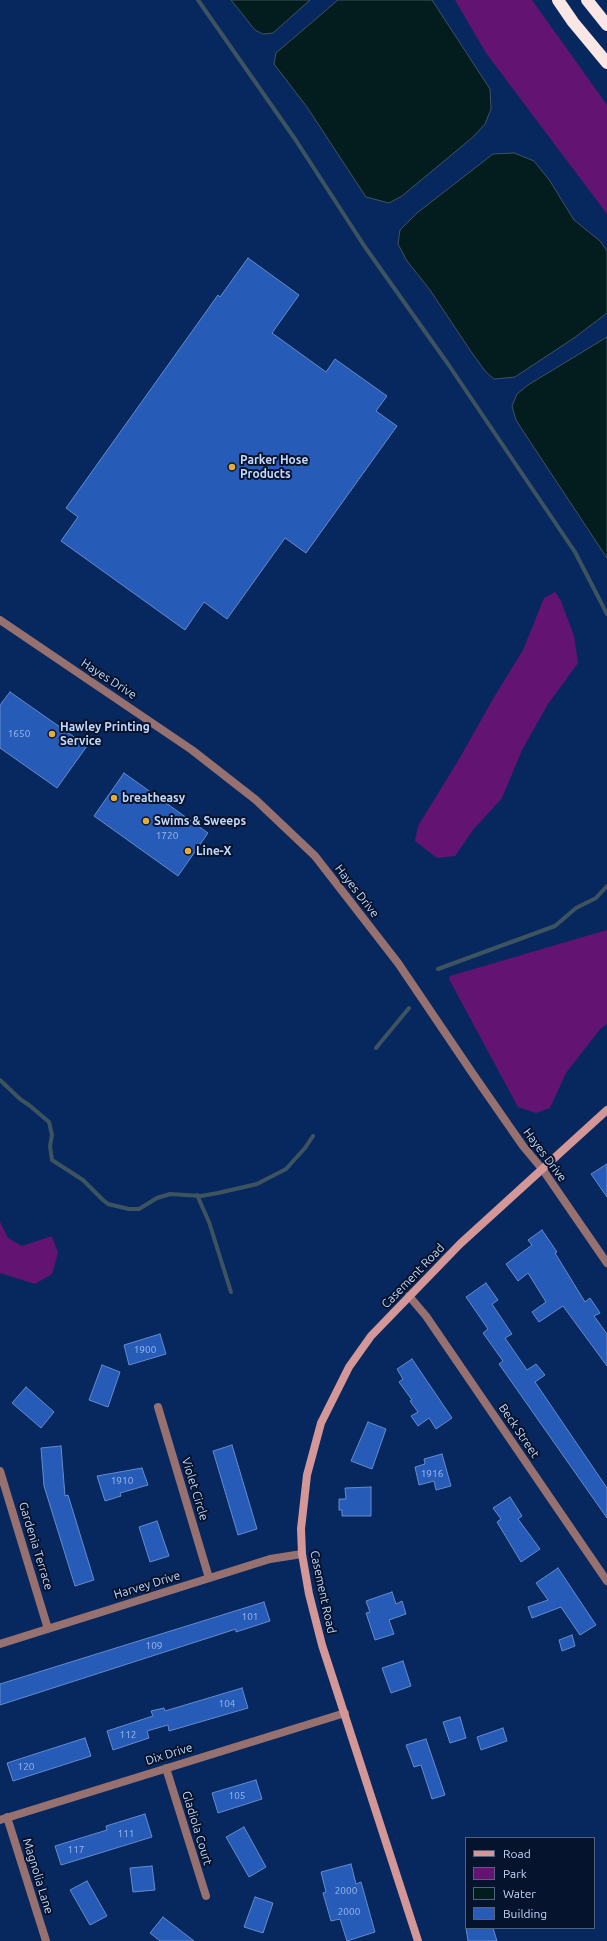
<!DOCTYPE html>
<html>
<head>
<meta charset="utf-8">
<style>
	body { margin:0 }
	#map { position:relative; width:607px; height:1941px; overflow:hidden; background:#07285f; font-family:Ubuntu,sans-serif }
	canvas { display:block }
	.legend { position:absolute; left:465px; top:1837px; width:130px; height:92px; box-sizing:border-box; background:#06132c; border:1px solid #52627e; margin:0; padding:5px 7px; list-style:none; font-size:12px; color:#c3d8fa }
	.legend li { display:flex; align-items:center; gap:8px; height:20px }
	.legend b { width:20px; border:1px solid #52627e }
</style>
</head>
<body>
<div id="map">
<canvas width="607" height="1941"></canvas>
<ul class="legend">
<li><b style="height:5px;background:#d29796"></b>Road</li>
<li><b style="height:11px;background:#631472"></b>Park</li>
<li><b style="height:11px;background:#031c1e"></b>Water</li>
<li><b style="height:11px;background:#265cb8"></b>Building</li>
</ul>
</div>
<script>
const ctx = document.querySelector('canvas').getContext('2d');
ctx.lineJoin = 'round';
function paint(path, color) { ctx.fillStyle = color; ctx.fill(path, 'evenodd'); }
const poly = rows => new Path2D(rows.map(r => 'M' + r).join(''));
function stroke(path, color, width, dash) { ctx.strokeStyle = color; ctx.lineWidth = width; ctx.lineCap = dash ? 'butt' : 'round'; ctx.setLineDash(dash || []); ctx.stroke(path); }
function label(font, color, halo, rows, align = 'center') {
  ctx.font = font + ' Ubuntu,sans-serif'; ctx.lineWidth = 4; ctx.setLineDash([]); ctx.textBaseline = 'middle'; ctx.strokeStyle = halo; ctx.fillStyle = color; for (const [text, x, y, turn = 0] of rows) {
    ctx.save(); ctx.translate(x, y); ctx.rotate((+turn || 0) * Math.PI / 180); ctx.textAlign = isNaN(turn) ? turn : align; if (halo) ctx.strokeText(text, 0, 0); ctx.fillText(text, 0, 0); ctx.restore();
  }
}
const green = poly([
	[455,0,532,0,607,105,607,214,486,53],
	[555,592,561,601,574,636,578,663,548,704,522,750,502,798,473,830,455,856,437,858,415,841,418,826,458,761,493,699,523,650,544,598],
	[607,930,607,1024,601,1028,566,1073,550,1108,536,1113,518,1107,449,979,450,976],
	[0,1222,8,1238,22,1246,52,1236,58,1253,52,1274,35,1284,0,1273]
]);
const water = poly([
	[231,0,310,0,273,33,263,34,255,30,231,0],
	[338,0,432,0,490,89,491,109,485,124,473,137,402,196,389,203,366,197,307,107,274,64,276,53,338,0],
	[514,153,534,161,550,181,574,220,600,241,607,251,607,313,574,338,515,377,494,379,486,372,474,356,430,290,407,261,398,244,400,230,417,213,493,154,514,153],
	[607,337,607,558,527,437,516,420,512,406,517,394,528,385,607,337]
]);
const stream = poly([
	[198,0,295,139,365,247,448,364,575,552,607,614],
	[438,969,555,926,576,908,596,898,607,886],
	[376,1048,409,1008],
	[0,1080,20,1099,29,1105,49,1122,52,1135,50,1146,52,1160,83,1180,103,1200,108,1204,129,1209,139,1209,157,1198,170,1194,201,1196,218,1193,257,1184,286,1169,305,1148,313,1136],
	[197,1195,209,1222,231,1292]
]);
const building = poly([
	[248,258,299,295,272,333,326,372,335,359,387,396,376,411,397,426,306,553,285,538,227,619,204,602,185,630,61,541,78,517,66,508,218,295,220,297,248,258],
	[10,692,87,746,57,788,0,748,0,705,10,692],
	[124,773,208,833,178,876,94,816,124,773],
	[607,1164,607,1197,591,1174,607,1164],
	[542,1230,557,1252,555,1253,585,1302,590,1298,600,1313,594,1316,607,1334,607,1366,563,1306,539,1322,532,1312,546,1302,528,1273,518,1281,506,1264,532,1245,528,1240,542,1230],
	[486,1283,498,1300,492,1304,512,1334,505,1338,527,1370,536,1364,545,1375,535,1382,607,1488,607,1518,499,1364,503,1361,483,1333,488,1329,466,1297,486,1283],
	[160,1334,166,1354,129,1365,124,1345,160,1334],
	[412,1359,452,1418,436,1429,429,1418,418,1426,411,1416,418,1412,410,1401,412,1400,399,1382,403,1379,397,1369,412,1359],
	[102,1365,120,1372,108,1407,89,1400,102,1365],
	[26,1387,54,1412,41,1428,12,1403,26,1387],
	[368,1422,386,1429,372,1469,351,1461,368,1422],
	[232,1445,257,1529,238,1535,213,1451,232,1445],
	[61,1446,65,1496,68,1495,94,1580,75,1586,44,1486,41,1448,61,1446],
	[442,1454,451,1486,436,1490,434,1481,419,1485,415,1467,425,1464,424,1459,442,1454],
	[142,1468,148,1485,120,1493,121,1496,105,1501,97,1476,142,1468],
	[371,1487,371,1516,342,1516,342,1510,339,1510,339,1499,346,1499,345,1488,371,1487],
	[510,1497,522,1516,518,1519,540,1549,521,1562,497,1522,501,1519,493,1508,510,1497],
	[157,1521,169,1556,150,1562,139,1527,157,1521],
	[558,1568,596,1625,580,1635,561,1607,532,1618,528,1607,548,1600,536,1583,558,1568],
	[392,1592,396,1604,402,1601,406,1614,389,1620,394,1634,375,1640,366,1613,370,1612,366,1601,392,1592],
	[264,1602,270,1621,236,1632,236,1629,0,1705,0,1684,264,1602],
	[572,1635,575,1646,562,1651,559,1640,572,1635],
	[403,1661,411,1686,391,1693,382,1668,403,1661],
	[242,1688,248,1708,169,1731,168,1725,147,1731,149,1738,113,1750,107,1731,153,1716,151,1711,164,1708,165,1711,242,1688],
	[460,1717,466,1738,450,1743,443,1722,460,1717],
	[503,1728,507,1741,481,1750,477,1737,503,1728],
	[85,1738,91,1756,13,1781,7,1763,85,1738],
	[426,1739,445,1795,432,1799,421,1765,414,1767,406,1745,426,1739],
	[256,1780,262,1799,218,1813,212,1793,256,1780],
	[145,1814,152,1837,61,1865,55,1846,107,1830,106,1826,145,1814],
	[244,1827,266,1867,249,1877,226,1837,244,1827],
	[351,1864,356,1884,361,1882,375,1932,347,1941,340,1919,331,1921,323,1893,326,1892,321,1872,351,1864],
	[152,1866,155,1890,133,1892,130,1868,152,1866],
	[87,1881,107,1916,90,1925,70,1890,87,1881],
	[255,1897,273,1903,263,1933,244,1927,255,1897],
	[163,1917,194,1941,160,1941,150,1933,163,1917],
	[466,1928,493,1928,497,1941,468,1941,466,1928]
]);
const street = poly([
	[0,620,192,750,256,800,315,856,398,963,473,1074,523,1146,543,1170,607,1263],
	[409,1296,426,1316,607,1581],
	[158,1407,209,1578],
	[0,1471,48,1629],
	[0,1644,270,1559,302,1554],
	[166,1768,206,1896],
	[7,1817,46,1941],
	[0,1820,345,1713]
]);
const secondary = poly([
	[418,1941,322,1645,309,1594,302,1554,301,1529,307,1475,321,1423,349,1367,371,1336,460,1244,607,1110]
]);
const highway = poly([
	[558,0,573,22,607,63],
	[587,0,607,25]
]);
const markers = [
	[232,467,4,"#e7ac36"],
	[52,734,4,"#e7ac36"],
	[114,798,4,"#e7ac36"],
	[146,821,4,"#e7ac36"],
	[188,851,4,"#e7ac36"]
];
const numberNames = [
	["1650",19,734],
	["1720",167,836],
	["1900",145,1350],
	["1916",432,1474],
	["1910",122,1481],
	["101",250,1617],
	["109",154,1646],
	["104",227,1704],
	["112",128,1735],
	["120",26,1767],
	["105",237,1796],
	["111",126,1834],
	["117",76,1850],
	["2000",346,1891],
	["2000",349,1912]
];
const poiNames = [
	["Parker Hose",240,460],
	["Products",240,474],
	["Hawley Printing",60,727],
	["Service",60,741],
	["breatheasy",122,798],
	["Swims & Sweeps",154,821],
	["Line-X",196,851]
];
const streetNames = [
	["Hayes Drive",109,679,33],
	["Hayes Drive",357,891,52],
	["Hayes Drive",545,1155,53],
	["Casement Road",413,1276,-46],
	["Beck Street",519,1431,56],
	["Violet Circle",195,1489,73],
	["Gardenia Terrace",36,1546,73],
	["Harvey Drive",147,1585,-17],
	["Casement Road",323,1592,78],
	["Dix Drive",169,1754,-17],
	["Gladiola Court",197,1828,73],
	["Magnolia Lane",38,1876,73]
];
paint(green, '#631472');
paint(water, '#031c1e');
stroke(water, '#3d5460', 1);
stroke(stream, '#3d5460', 4);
paint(building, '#265cb8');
stroke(building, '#658bcb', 1);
stroke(street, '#967170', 8);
stroke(secondary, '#d29796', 8);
stroke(highway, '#f9e6e5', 12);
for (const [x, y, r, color] of markers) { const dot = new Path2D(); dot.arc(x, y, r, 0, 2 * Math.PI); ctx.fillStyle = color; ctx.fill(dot); stroke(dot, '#06132c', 1.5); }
label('10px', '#9cb9ea', null, numberNames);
label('bold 12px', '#c3d8fa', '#06132c', poiNames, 'left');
label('12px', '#c3d8fa', '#06132c', streetNames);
</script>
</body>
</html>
